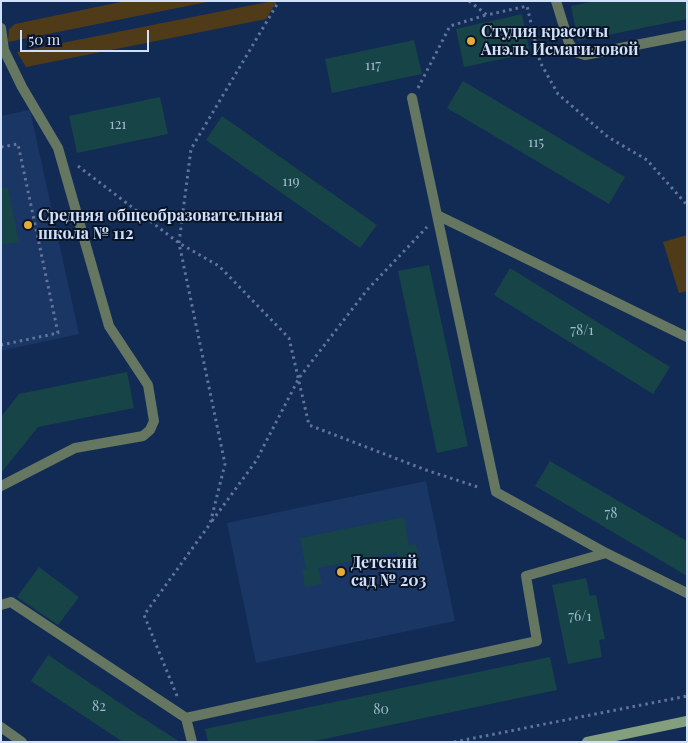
<!DOCTYPE html>
<html>
<head>
<meta charset="utf-8">
<style>
	body { margin:0 }
	#map { position:relative; width:688px; height:743px; overflow:hidden; background:#122b55; font-family:"Playfair Display",serif }
	canvas { display:block }
	.frame { position:absolute; inset:0; border:2px solid #d1e1fc; pointer-events:none }
	.scale { position:absolute; left:20px; top:30px; width:129px; height:22px; box-sizing:border-box; border:2px solid #d1e1fc; border-top:0; padding-left:6px; font-size:15px; line-height:18px; white-space:nowrap; color:#d1e1fc; -webkit-text-stroke:4px #091527; paint-order:stroke }
</style>
</head>
<body>
<div id="map">
<canvas width="688" height="743"></canvas>
<div class="frame"></div>
<div class="scale">50 m</div>
</div>
<script>
const ctx = document.querySelector('canvas').getContext('2d');
ctx.lineJoin = 'round';
function paint(path, color) { ctx.fillStyle = color; ctx.fill(path, 'evenodd'); }
const poly = rows => new Path2D(rows.map(r => 'M' + r).join(''));
function stroke(path, color, width, dash) { ctx.strokeStyle = color; ctx.lineWidth = width; ctx.lineCap = dash ? 'butt' : 'round'; ctx.setLineDash(dash || []); ctx.stroke(path); }
function label(font, color, halo, rows, align = 'center') {
  ctx.font = font + ' "Playfair Display",serif'; ctx.lineWidth = 4; ctx.setLineDash([]); ctx.textBaseline = 'middle'; ctx.strokeStyle = halo; ctx.fillStyle = color; for (const [text, x, y, turn = 0] of rows) {
    ctx.save(); ctx.translate(x, y); ctx.rotate((+turn || 0) * Math.PI / 180); ctx.textAlign = isNaN(turn) ? turn : align; if (halo) ctx.strokeText(text, 0, 0); ctx.fillText(text, 0, 0); ctx.restore();
  }
}
const built = poly([
	[30,110,79,334,1,351,1,116],
	[426,481,455,621,256,663,227,523]
]);
const green = poly([
	[125,1,212,1,8,42,9,29,15,24],
	[273,1,277,1,266,19,26,67,17,52],
	[687,235,687,291,679,293,663,242]
]);
const building = poly([
	[596,1,687,1,687,19,578,41,571,6],
	[522,14,530,53,464,67,456,29],
	[414,40,422,74,332,93,325,59],
	[463,81,625,177,609,204,447,108],
	[160,97,168,134,77,153,69,116],
	[222,116,377,225,360,248,206,140],
	[1,188,8,188,19,242,1,245],
	[429,265,468,446,437,453,398,271],
	[510,268,670,367,653,394,494,295],
	[127,372,134,408,38,427,1,473,1,417,19,394],
	[550,461,687,541,687,576,535,486],
	[404,517,409,546,416,544,420,564,400,568,397,552,318,568,322,584,305,587,302,569,306,569,300,538],
	[39,567,79,597,58,625,17,597],
	[586,578,590,596,596,595,605,639,599,640,602,657,568,664,552,585],
	[48,655,126,707,180,742,123,742,31,681],
	[550,657,557,690,310,742,208,742,205,729]
]);
const path = poly([
	[469,1,487,15,527,6,540,62,558,94,608,137,647,160,687,205],
	[418,88,450,26,486,15],
	[1,147,18,144,58,333,1,345],
	[78,166,179,243,219,266,289,338,309,425,426,470,481,488],
	[212,521,256,461,299,378,367,290,427,227],
	[177,696,144,615,210,524,225,464,179,243,191,149,279,1],
	[454,742,687,696]
]);
const lane = poly([
	[556,1,569,43,575,52,585,55,687,35],
	[1,28,4,50,22,87,58,148,109,326,148,385,154,421,150,430,143,436,75,448,1,486],
	[412,98,496,492,606,553],
	[437,215,687,337],
	[1,605,11,602,186,718,192,742],
	[186,718,537,641,526,576,606,553,687,593],
	[1,727,22,742]
]);
const secondary = poly([
	[587,742,687,721]
]);
const markers = [
	[471,41,5,"#e7ac37"],
	[28,225,5,"#e7ac37"],
	[341,572,5,"#e7ac37"]
];
const numberNames = [
	["117",373,66],
	["121",118,125],
	["115",536,143],
	["119",291,182],
	["78/1",582,331],
	["78",611,514],
	["76/1",580,617],
	["82",99,707],
	["80",381,710]
];
const poiNames = [
	["Студия красоты",481,32],
	["Анэль Исмагиловой",481,50],
	["Средняя общеобразовательная",38,216],
	["школа № 112",38,234],
	["Детский",351,563],
	["сад № 203",351,581]
];
paint(built, '#1a3665');
paint(green, '#4f3b17');
paint(building, '#164447');
stroke(path, '#5f7498', 3, [2.5, 4]);
stroke(lane, '#657661', 10);
stroke(secondary, '#849f7e', 10);
for (const [x, y, r, color] of markers) { const dot = new Path2D(); dot.arc(x, y, r, 0, 2 * Math.PI); ctx.fillStyle = color; ctx.fill(dot); stroke(dot, '#091527', 2); }
label('14px', '#a2bacf', null, numberNames);
label('bold 16px', '#d1e1fc', '#091527', poiNames, 'left');
</script>
</body>
</html>
